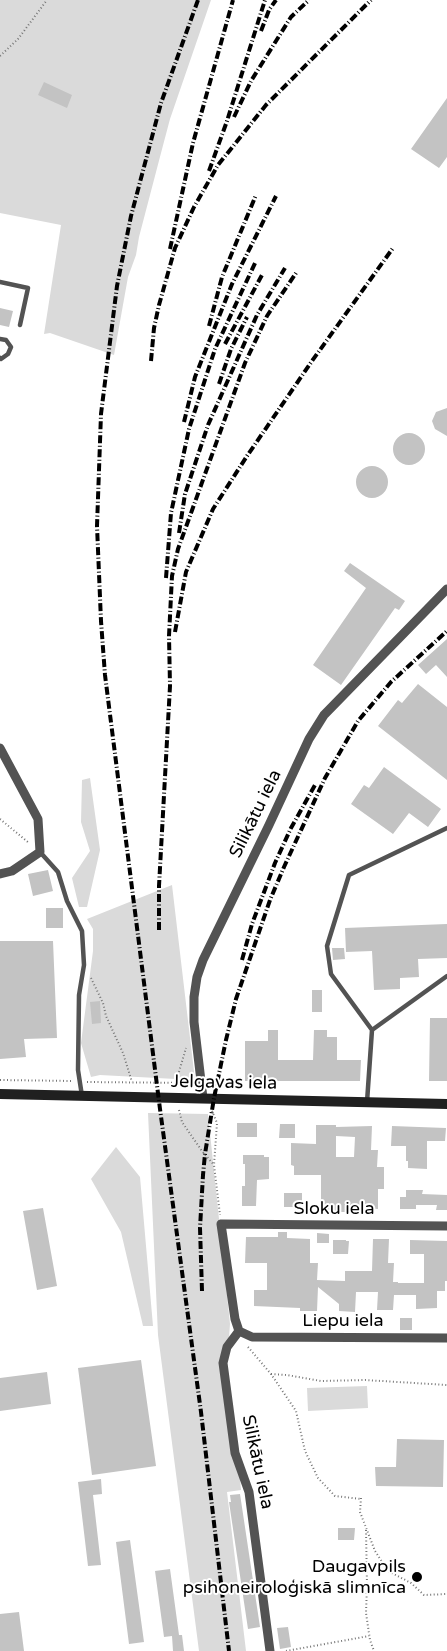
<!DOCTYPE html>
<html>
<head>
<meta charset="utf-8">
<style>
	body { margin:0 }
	canvas { display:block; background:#fff }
</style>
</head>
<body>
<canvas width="447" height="1651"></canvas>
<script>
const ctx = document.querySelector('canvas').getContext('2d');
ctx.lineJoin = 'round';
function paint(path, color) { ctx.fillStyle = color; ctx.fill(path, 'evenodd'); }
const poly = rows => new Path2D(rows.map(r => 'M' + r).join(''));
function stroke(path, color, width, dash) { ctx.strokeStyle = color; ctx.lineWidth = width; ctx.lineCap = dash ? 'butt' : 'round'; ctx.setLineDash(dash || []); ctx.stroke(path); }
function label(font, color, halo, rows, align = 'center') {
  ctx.font = font + ' "Varela Round",sans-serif'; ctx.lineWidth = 4; ctx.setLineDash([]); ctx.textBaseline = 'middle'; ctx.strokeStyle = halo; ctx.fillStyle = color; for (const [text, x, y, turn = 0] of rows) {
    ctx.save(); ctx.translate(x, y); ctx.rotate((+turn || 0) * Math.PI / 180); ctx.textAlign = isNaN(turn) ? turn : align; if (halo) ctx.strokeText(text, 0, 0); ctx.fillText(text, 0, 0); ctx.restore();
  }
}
const green = poly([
	[0,0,211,0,170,119,161,153,139,237,136,255,128,277,114,355,50,333,44,334,61,225,0,213],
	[90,778,100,850,87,907,79,907,72,878,90,851,81,822,82,780],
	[172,885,195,1080,100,1075,91,1077,81,1043,93,951,93,929,87,919],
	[148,1113,208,1114,230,1324,229,1338,220,1361,240,1478,241,1490,227,1492,246,1651,199,1651,158,1335],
	[116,1147,140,1177,153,1326,143,1326,121,1232,91,1179],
	[367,1386,368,1408,308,1411,307,1388]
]);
const building = poly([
	[44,82,72,95,67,108,38,95],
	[447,98,447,157,439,168,411,149],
	[0,308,13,311,9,327,0,325],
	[447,408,447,436,435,429,432,421,436,412],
	'393 449a16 16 0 1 1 32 0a16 16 0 1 1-32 0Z',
	'356 482a16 16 0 1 1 32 0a16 16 0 1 1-32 0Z',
	[350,563,405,601,399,610,395,608,341,685,313,665,366,588,344,571],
	[447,639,447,677,436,665,426,674,418,665],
	[418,684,447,707,447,780,378,726,398,700,402,703],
	[384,767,441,809,428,827,409,813,393,834,351,804,364,785,369,788],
	[48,870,53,891,33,896,28,874],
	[46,908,63,908,63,928,46,928],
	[447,924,447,958,418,959,419,977,400,978,400,989,374,990,372,951,346,952,345,928],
	[0,941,53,941,57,1038,24,1039,26,1057,0,1059],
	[332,948,344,948,345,959,333,960],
	[312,990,322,990,322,1012,312,1012],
	[100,1001,101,1023,92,1024,90,1002],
	[430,1018,447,1018,447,1081,429,1081],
	[268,1030,278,1030,278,1060,313,1060,314,1030,327,1030,327,1037,337,1037,337,1060,361,1060,360,1081,245,1081,245,1041,268,1041],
	[237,1123,257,1123,257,1137,237,1137],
	[280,1124,295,1124,295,1138,279,1138],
	[316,1125,336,1125,336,1127,372,1126,371,1150,378,1150,377,1167,384,1167,384,1189,378,1189,378,1209,355,1208,355,1212,327,1212,327,1208,321,1208,321,1175,294,1175,294,1166,291,1165,291,1143,316,1144],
	[336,1136,355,1137,354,1157,336,1157],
	[392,1126,446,1128,445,1141,427,1141,427,1169,408,1168,408,1161,406,1161,406,1146,391,1146],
	[243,1155,264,1155,264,1157,269,1157,269,1179,257,1180,256,1206,242,1206,242,1186,245,1186,245,1164,243,1164],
	[406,1190,423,1190,422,1194,447,1195,447,1210,436,1210,437,1205,416,1205,416,1209,400,1209,400,1197,406,1197],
	[284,1193,302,1193,302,1207,284,1207],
	[43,1208,57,1286,37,1290,23,1211],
	[278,1232,287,1232,287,1238,310,1239,310,1263,318,1263,317,1280,345,1281,345,1271,372,1271,373,1239,389,1239,388,1263,394,1263,393,1282,398,1282,398,1283,424,1283,424,1254,410,1254,410,1240,447,1241,447,1281,445,1281,445,1291,437,1291,437,1308,416,1309,416,1295,394,1295,393,1310,377,1310,378,1292,356,1292,355,1312,339,1311,339,1304,318,1287,317,1311,300,1311,300,1308,254,1306,254,1290,267,1290,267,1263,245,1263,246,1237,278,1237],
	[317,1233,329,1234,329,1243,317,1243],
	[333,1240,346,1240,346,1241,349,1241,348,1254,333,1254],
	[400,1318,412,1318,412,1330,400,1330],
	[141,1360,156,1466,92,1475,78,1368],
	[47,1372,51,1404,0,1411,0,1378],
	[397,1439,444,1440,443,1487,376,1486,375,1467,396,1467],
	[101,1479,102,1494,93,1495,101,1565,88,1566,78,1482],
	[240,1494,260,1627,248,1629,229,1502,231,1502,230,1495],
	[338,1528,355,1528,354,1540,338,1540],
	[130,1540,144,1642,129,1644,116,1542],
	[170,1569,179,1635,182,1635,184,1651,173,1651,172,1636,164,1637,155,1571],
	[19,1612,24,1651,0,1651,0,1614],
	[288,1627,291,1647,280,1649,277,1628]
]);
const path = poly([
	[0,56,18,39,47,0],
	[0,819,29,843],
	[91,978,103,1003,106,1016,123,1053,132,1082],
	[0,1080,73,1081],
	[87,1082,190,1083],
	[176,1082,186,1048],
	[212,1082,213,1083,218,1084],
	[179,1110,182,1122,202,1151,214,1165],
	[212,1111,217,1123,214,1165,220,1215],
	[248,1347,271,1374,296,1411,305,1451,318,1478,335,1496,361,1499],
	[271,1374,287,1375,321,1381,365,1380,447,1385],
	[361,1498,360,1512,375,1551,388,1571,411,1583,424,1595,447,1594],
	[366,1530,367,1586,366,1613,370,1640,374,1651],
	[286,1651,369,1636]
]);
const lane = poly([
	[0,282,28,288,20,325],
	[0,339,6,340,11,347,8,354,1,359,0,358],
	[40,852,58,872,67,901,82,931,84,965,79,995,78,1070,82,1096],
	[372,1030,447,976],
	[367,1102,372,1030,331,974,327,946,349,875,447,828]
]);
const street = poly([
	[0,748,38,819,40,852,12,871,0,874],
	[203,1098,194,1022,194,997,197,977,203,960,269,825,309,739,324,715,447,589],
	[239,1331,235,1319,221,1224,447,1226],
	[239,1331,227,1347,223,1363,235,1453,249,1492,270,1651],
	[239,1331,252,1337,447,1338]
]);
const secondary = poly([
	[0,1094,447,1104]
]);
const rail = poly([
	[198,0,161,103,131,216,117,286,101,414,97,526,101,621,105,675,160,1109,201,1412,229,1651],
	[261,31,269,10,276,0],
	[234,117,251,81,291,17,309,0],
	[209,171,227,121,265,0],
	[170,249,193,143,233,0],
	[209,326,222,277,256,195],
	[225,344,262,275],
	[151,361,154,328,159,305,175,248,194,207,218,165,266,105,371,0],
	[219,384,231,349,247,317],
	[184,422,195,377,232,284,276,196],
	[179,533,185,494,208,425,257,315,285,268],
	[166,578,171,513,189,429,215,349,256,261],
	[175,632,186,572,213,509,247,456,312,361,393,248],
	[159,930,159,886,170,686,169,636,172,576,178,549,195,502,245,363,267,316,296,273],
	[242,960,252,924,275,863,291,828,315,785],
	[202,1291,200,1228,203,1175,205,1154,214,1098,226,1040,236,999,270,900,284,867,325,778,358,721,391,682,447,631]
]);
const markers = [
	[417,1577,6,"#000"]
];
const streetNames = [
	["Silikātu iela",256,814,-64],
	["Jelgavas iela",224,1083,1],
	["Sloku iela",334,1209],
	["Liepu iela",343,1321],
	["Silikātu iela",257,1462,78]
];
const poiNames = [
	["Daugavpils",406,1567],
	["psihoneiroloģiskā slimnīca",406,1588]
];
paint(green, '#dadada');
paint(building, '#c3c3c3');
stroke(path, '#757575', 2, [1, 2.5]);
stroke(lane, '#535353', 4.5);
stroke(street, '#535353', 9);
stroke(secondary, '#202020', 10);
stroke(rail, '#000', 4, [8, 2.5, 1, 2.5]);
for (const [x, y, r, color] of markers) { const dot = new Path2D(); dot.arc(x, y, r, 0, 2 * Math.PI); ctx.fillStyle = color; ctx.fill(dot); stroke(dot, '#fff', 2); }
label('18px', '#000', '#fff', streetNames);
label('18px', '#000', '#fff', poiNames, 'right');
</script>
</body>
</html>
